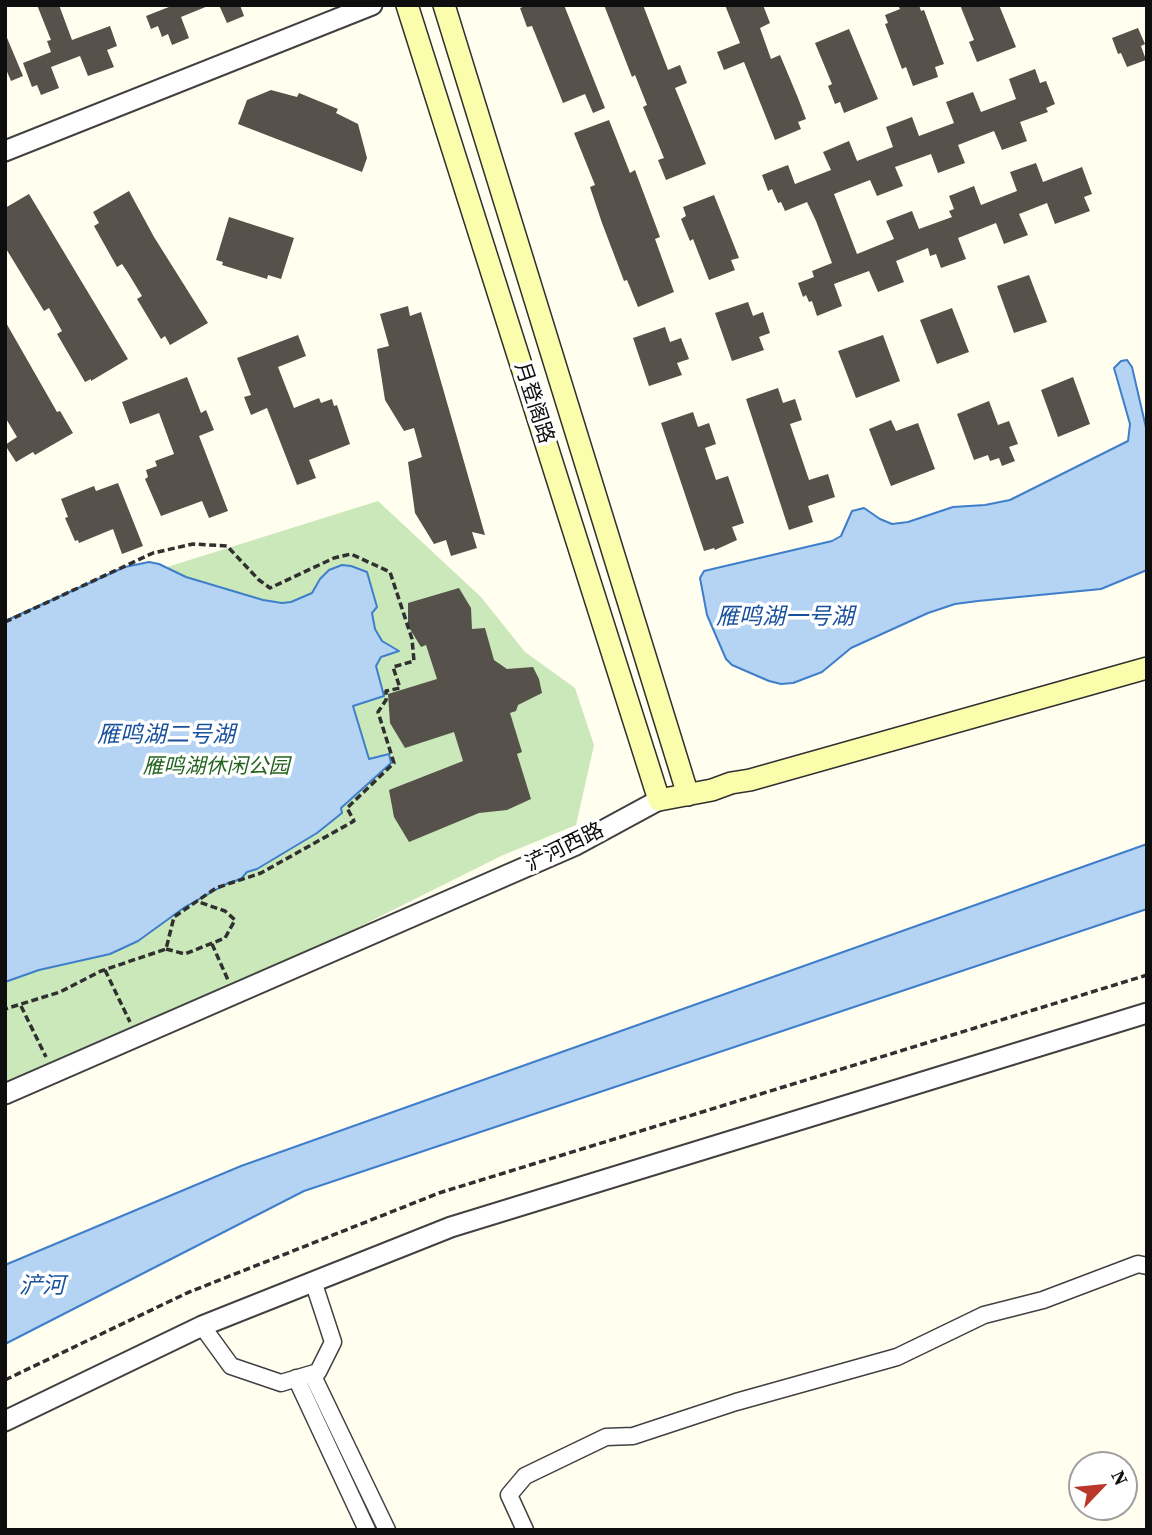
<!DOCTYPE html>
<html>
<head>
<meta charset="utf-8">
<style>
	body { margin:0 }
	#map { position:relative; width:1152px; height:1535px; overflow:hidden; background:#fffeef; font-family:"Source Serif 4",serif }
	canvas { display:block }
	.frame { position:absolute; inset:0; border:7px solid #0e0e0e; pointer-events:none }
	.north { position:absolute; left:1068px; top:1451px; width:70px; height:70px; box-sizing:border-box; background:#fff; border:2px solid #9f9f9f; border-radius:50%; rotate:64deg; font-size:19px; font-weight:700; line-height:28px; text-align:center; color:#0e0e0e }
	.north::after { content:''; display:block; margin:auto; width:24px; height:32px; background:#ba3829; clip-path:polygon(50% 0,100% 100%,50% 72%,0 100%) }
</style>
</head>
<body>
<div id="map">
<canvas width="1152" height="1535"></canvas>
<div class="frame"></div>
<div class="north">N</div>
</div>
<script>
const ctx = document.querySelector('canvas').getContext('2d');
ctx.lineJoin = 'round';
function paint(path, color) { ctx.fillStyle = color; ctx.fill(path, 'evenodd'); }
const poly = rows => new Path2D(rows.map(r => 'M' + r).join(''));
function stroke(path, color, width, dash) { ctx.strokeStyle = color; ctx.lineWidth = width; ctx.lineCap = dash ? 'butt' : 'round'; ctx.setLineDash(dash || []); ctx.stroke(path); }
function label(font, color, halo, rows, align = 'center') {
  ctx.font = font + ' "Source Serif 4","Noto Sans SC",serif'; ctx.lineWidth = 7; ctx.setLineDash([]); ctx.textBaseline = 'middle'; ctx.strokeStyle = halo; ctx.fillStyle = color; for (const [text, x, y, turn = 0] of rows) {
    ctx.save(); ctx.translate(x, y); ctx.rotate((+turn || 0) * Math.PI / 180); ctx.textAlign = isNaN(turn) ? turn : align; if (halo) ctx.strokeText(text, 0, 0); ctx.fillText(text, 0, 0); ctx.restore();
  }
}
const green = poly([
	[378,501,481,597,525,652,575,688,594,745,576,825,501,856,5,1104,5,632,148,573]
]);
const water = poly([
	[1127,360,1132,367,1147,432,1147,570,1101,589,978,601,955,604,928,613,851,648,822,672,793,683,781,684,769,681,732,665,726,659,707,615,700,578,704,571,832,541,841,536,852,511,864,508,880,519,892,524,908,522,953,507,985,505,1010,500,1128,441,1130,424,1114,368,1121,361,1127,360],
	[149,562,159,564,186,577,263,600,282,603,291,602,312,593,320,579,329,570,342,565,351,566,367,572,377,607,372,613,375,629,382,641,399,651,381,657,376,666,384,696,353,706,369,759,389,754,391,763,341,808,342,813,317,833,257,869,247,872,241,879,228,883,185,907,138,941,110,954,39,970,5,982,5,621,125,567,149,562],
	[1147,844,1147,909,304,1191,5,1344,5,1265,241,1166,1147,844]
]);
const building = poly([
	[37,5,59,5,72,40,110,26,117,46,107,50,114,67,88,76,80,56,51,67,59,88,41,95,37,85,32,87,23,63,51,52,47,41,51,40],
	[174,5,208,6,181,17,189,38,172,45,168,34,162,37,158,26,151,29,146,16],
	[219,5,240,5,244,16,227,23],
	[528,5,564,5,605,108,593,113,585,94,563,103,532,26,527,27,520,8],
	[604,5,643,5,668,70,680,65,687,83,675,88,706,164,666,180,658,160,664,158,643,107,647,105,635,75,632,77],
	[725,5,763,5,770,23,760,28,771,59,780,55,798,98,806,119,798,122,801,129,775,140,744,62,724,70,717,52,740,43],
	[898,5,919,5,921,11,924,10,944,64,935,67,938,77,913,86,906,67,902,69,885,24,888,23,885,15,900,9],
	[960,5,999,5,1016,47,977,62,969,42,974,40],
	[1138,28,1145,44,1141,46,1146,60,1127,67,1121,53,1118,54,1112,38],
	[849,29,878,99,844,113,840,102,835,104,828,86,832,84,815,43],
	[5,33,23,76,11,81,5,67],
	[1035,69,1040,83,1046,81,1055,104,1046,108,1048,112,1020,122,1027,141,1002,150,994,131,958,145,965,163,938,173,931,154,895,167,903,186,877,196,870,180,834,194,857,254,894,239,886,221,912,211,919,229,952,217,949,211,954,209,949,196,974,186,981,205,1017,191,1010,172,1036,163,1043,182,1082,167,1092,194,1084,197,1090,211,1055,224,1047,203,1019,214,1028,235,1004,244,996,223,958,238,966,259,941,268,936,254,930,256,928,248,896,261,904,282,878,292,869,271,834,284,842,306,817,316,812,301,809,302,806,295,803,297,798,283,814,277,812,271,832,263,816,221,807,202,785,211,781,202,778,203,772,189,768,191,762,175,788,165,795,184,831,170,823,152,849,141,857,161,893,147,886,127,912,117,919,136,954,123,946,102,973,92,981,112,1016,99,1009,79],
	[271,90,297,97,299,93,338,109,336,113,358,124,367,158,362,172,238,124,247,100],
	[609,120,630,173,635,170,660,237,655,239,674,292,638,307,627,280,624,281,602,223,590,187,595,185,574,133],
	[129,191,154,237,208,323,170,345,165,336,161,339,137,299,142,296,128,273,122,264,117,267,94,226,99,223,93,212],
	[29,194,128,359,91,381,91,379,85,382,57,334,62,331,49,308,44,311,5,247,5,208],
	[714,195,739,258,731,260,735,270,709,280,693,239,690,241,681,219,686,216,683,207],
	[229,217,294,238,281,279,268,275,267,279,222,265,223,262,216,260],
	[1029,275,1047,322,1014,333,997,286],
	[748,302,753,316,763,312,770,333,759,337,764,350,732,361,715,313],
	[408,306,410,316,421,312,485,535,472,532,477,548,451,556,446,540,434,544,415,513,408,462,422,457,414,428,404,431,385,400,377,349,389,346,380,314],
	[952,308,969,352,937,364,920,320],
	[5,321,57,412,60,411,73,433,35,455,33,452,16,462,5,445,17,437,5,417],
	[665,327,670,342,681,338,689,359,677,363,682,375,649,386,633,338],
	[298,335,306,356,278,367,294,408,319,398,321,403,332,399,334,406,337,405,350,444,309,460,316,478,297,485,267,408,251,415,244,397,251,395,237,358],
	[883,335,900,381,856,398,838,351],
	[187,377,201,413,206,410,214,430,199,436,228,511,209,518,202,501,161,516,145,479,148,477,146,470,157,466,155,461,174,454,159,413,130,424,122,402],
	[1073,377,1090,424,1058,437,1041,390],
	[778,388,783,403,795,399,802,420,790,424,809,480,828,474,835,497,808,506,813,522,789,530,746,399],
	[989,401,998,425,1009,421,1018,444,1009,447,1015,461,1002,466,999,458,990,461,988,455,974,460,957,414],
	[693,412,698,427,709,423,716,444,705,448,716,480,728,476,744,523,732,527,737,540,715,550,714,548,704,551,661,423],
	[891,420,896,431,918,423,935,469,891,486,869,429],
	[118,483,143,546,122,554,113,529,79,543,78,540,75,541,65,518,68,517,61,499,94,486,96,491],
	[459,588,471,608,472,629,485,628,494,660,507,669,533,667,539,679,542,693,518,705,516,711,510,713,522,752,517,754,531,799,507,810,479,813,409,842,394,817,389,790,463,761,454,732,405,748,390,723,388,694,437,679,426,645,421,647,408,626,408,603]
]);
const path = poly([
	[5,622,153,553,193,544,227,546,259,580,270,588,334,558,351,554,390,572,412,639,414,661,393,667,400,688,386,691,386,700,378,712,394,763,347,808,354,821,261,873,216,888,174,917,166,949,101,971,60,992,5,1009],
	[212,944,228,980],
	[166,949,185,954,225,938,235,920,225,911,196,901],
	[105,970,130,1022],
	[21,1006,46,1057],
	[5,1380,187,1293,439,1193,1147,975]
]);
const minor = poly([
	[202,1326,231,1366,281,1383,318,1372,333,1342,313,1281],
	[312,1374,387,1530],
	[296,1378,367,1530],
	[525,1530,509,1495,525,1476,606,1437,633,1436,736,1402,897,1357,984,1315,1043,1300,1138,1264,1147,1266]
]);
const tertiary = poly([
	[5,151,372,5],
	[5,1094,576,845,659,800],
	[5,1421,202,1326,451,1227,1147,1013]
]);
const secondary = poly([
	[407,5,659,800,712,790,731,783,750,780,1147,668],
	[444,5,688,795]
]);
const streetNames = [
	["月登阁路",533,403,72],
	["浐河西路",565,848,-26]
];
const parkNames = [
	["雁鸣湖休闲公园",216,768]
];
const waterNames = [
	["雁鸣湖一号湖",785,618],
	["雁鸣湖二号湖",166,736],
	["浐河",42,1287]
];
paint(green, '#cbe8ba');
paint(water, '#b5d4f4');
stroke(water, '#3e7eca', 2);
paint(building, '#56514a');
stroke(minor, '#414141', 19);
stroke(tertiary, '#414141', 23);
stroke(secondary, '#303030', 24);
stroke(path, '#303030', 3.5, [7, 3.5]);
stroke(minor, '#fff', 16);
stroke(tertiary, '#fff', 19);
stroke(secondary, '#fafdac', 21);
label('21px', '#0e0e0e', '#fff', streetNames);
label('italic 21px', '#246420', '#fff', parkNames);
label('italic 23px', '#1a519d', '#fff', waterNames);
</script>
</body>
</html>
